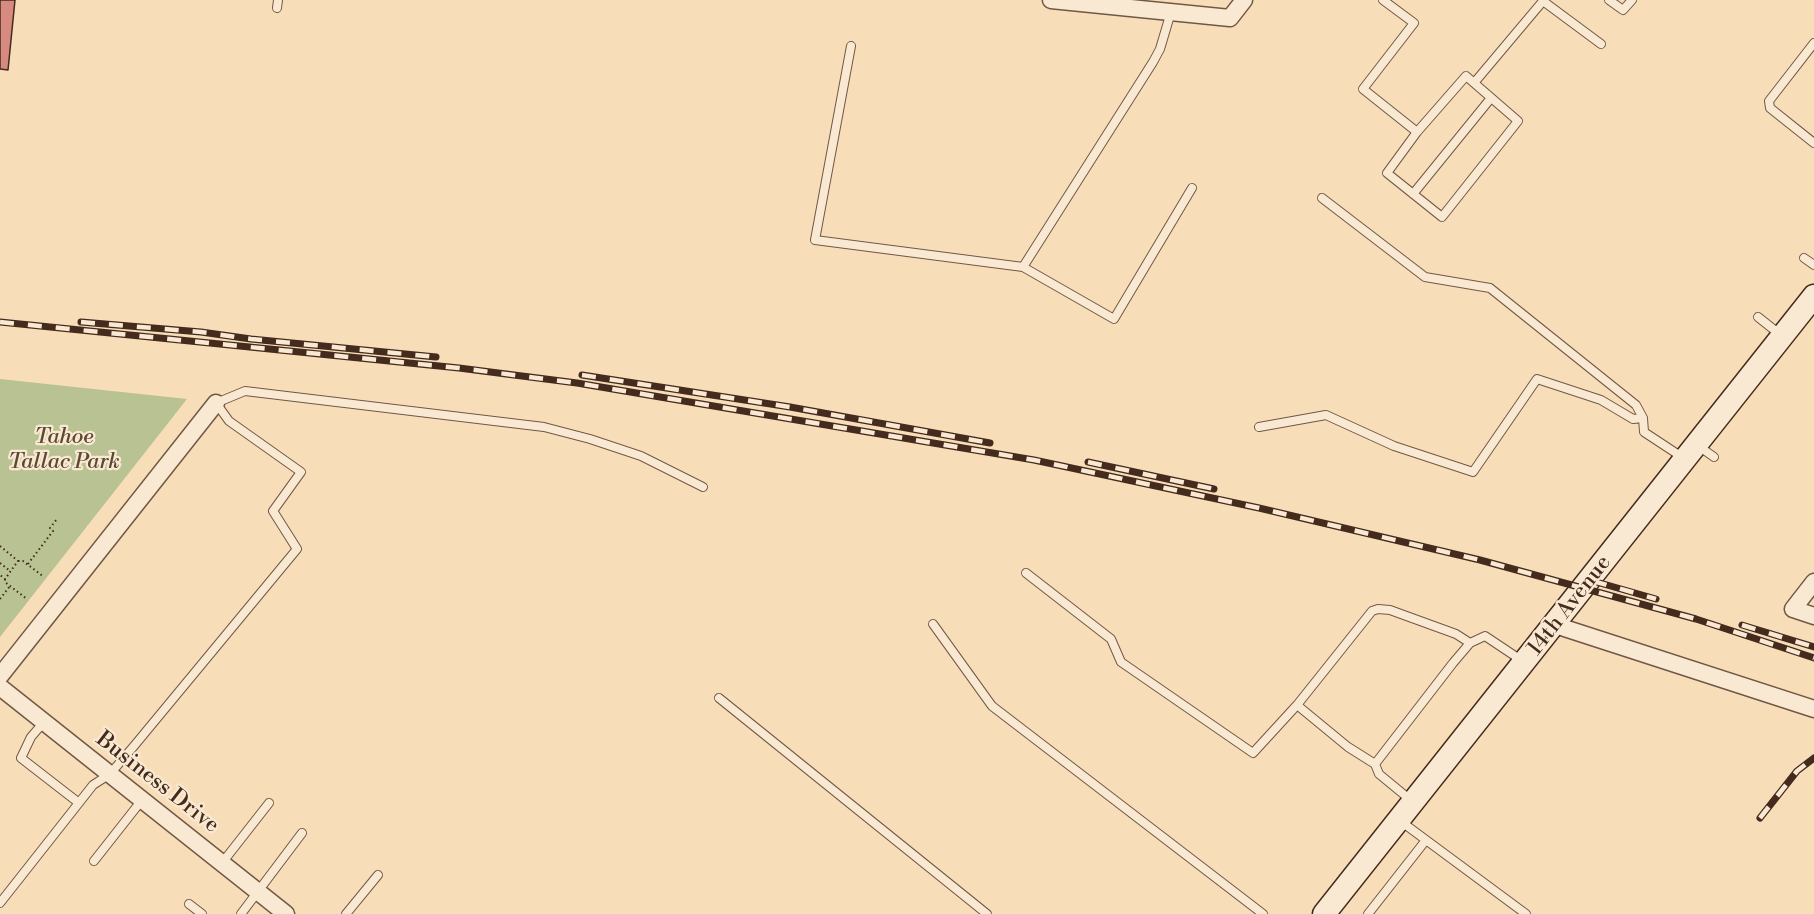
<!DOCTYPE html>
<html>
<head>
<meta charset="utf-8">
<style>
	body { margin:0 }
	canvas { display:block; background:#f8ddb9 }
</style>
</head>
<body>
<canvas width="1814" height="914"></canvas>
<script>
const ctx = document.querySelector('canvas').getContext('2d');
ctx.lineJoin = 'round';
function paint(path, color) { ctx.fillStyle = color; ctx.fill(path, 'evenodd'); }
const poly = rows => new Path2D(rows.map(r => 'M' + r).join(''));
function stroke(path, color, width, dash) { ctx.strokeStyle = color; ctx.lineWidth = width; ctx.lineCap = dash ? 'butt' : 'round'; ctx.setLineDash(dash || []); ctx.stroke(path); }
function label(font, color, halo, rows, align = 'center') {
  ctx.font = font + ' "Libre Bodoni",serif'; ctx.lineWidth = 4.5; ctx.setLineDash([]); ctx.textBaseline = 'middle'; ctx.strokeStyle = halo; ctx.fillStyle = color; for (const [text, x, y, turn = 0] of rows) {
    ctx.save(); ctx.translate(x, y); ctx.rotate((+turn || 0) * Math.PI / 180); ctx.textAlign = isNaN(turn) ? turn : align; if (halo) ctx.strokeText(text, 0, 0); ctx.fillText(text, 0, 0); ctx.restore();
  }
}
const green = poly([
	[0,379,187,399,0,637]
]);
const building = poly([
	[0,0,15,0,8,70,0,69,0,0]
]);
const path = poly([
	[0,546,18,561,5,579,0,575],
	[18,561,23,561,44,577],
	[0,563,10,571],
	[28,564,53,531,50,528,57,519],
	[5,579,5,582,27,599],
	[0,599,10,586]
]);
const lane = poly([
	[1383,0,1414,23,1363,89,1417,132],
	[1609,0,1623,10,1632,0],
	[277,8,278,0],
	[1171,12,1160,49,1153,62,1023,267,1114,319,1192,188],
	[1814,43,1769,101,1770,108,1814,143],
	[851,46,815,240,1023,267],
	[1466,76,1518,121,1442,217,1387,173,1417,132,1466,76],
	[1474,83,1543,1,1601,44],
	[1413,194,1491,98],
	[1322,198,1425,277,1490,288,1636,405,1643,418,1644,432,1685,459],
	[1804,258,1814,265],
	[1758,317,1782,336],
	[1259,427,1326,415,1394,446,1473,472,1537,379,1601,400,1633,419,1643,418],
	[1697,445,1714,457],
	[1026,573,1111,639,1121,662,1253,753,1297,705],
	[933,624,992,706,1263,914],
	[719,698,987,914],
	[44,722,31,737,21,758,79,803],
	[1375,764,1348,747,1297,705,1372,611,1378,609,1390,610,1456,634,1470,643],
	[1413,802,1379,774,1375,764,1453,663,1470,643,1485,636,1524,662],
	[1399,820,1526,914],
	[94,861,142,800],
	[222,863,269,803],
	[0,903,93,785,110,774,134,746,297,549,273,511,301,472,229,421,216,403,245,391,544,427,590,439,641,456,703,487],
	[189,904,202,914],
	[241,914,302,833],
	[346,914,378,875],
	[1368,914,1426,840]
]);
const street = poly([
	[1051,0,1230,18,1244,0],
	[1814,582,1793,609,1814,616],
	[1555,625,1814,709],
	[0,676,216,403],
	[0,687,286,914]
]);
const secondary = poly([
	[1324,914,1814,296]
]);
const rail = poly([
	[0,322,459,368,577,383,1034,460,1259,508,1480,560,1696,619,1814,658],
	[81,322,201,332,251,339,436,357],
	[582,375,790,407,990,443],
	[1088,462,1214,489],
	[1593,581,1656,599],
	[1742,625,1814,647],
	[1760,818,1797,771,1814,758]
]);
const parkNames = [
	["Tahoe",64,438],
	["Tallac Park",64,463]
];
const streetNames = [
	["14th Avenue",1570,606,-52],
	["Business Drive",157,783,38]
];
paint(green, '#b9c292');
paint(building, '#d78b80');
stroke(building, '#442b1d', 1.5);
stroke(lane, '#715844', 10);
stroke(street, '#715844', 19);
stroke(secondary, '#442b1d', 25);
stroke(path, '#442b1d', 2, [1.5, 3]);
stroke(lane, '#fae9d2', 8);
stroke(street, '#fae9d2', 16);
stroke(secondary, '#fae9d2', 22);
stroke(rail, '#442b1d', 7);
stroke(rail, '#fae9d2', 4.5, [14]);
label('italic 22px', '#5b4934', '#fae9d2', parkNames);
label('22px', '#442b1d', '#fae9d2', streetNames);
</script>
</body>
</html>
